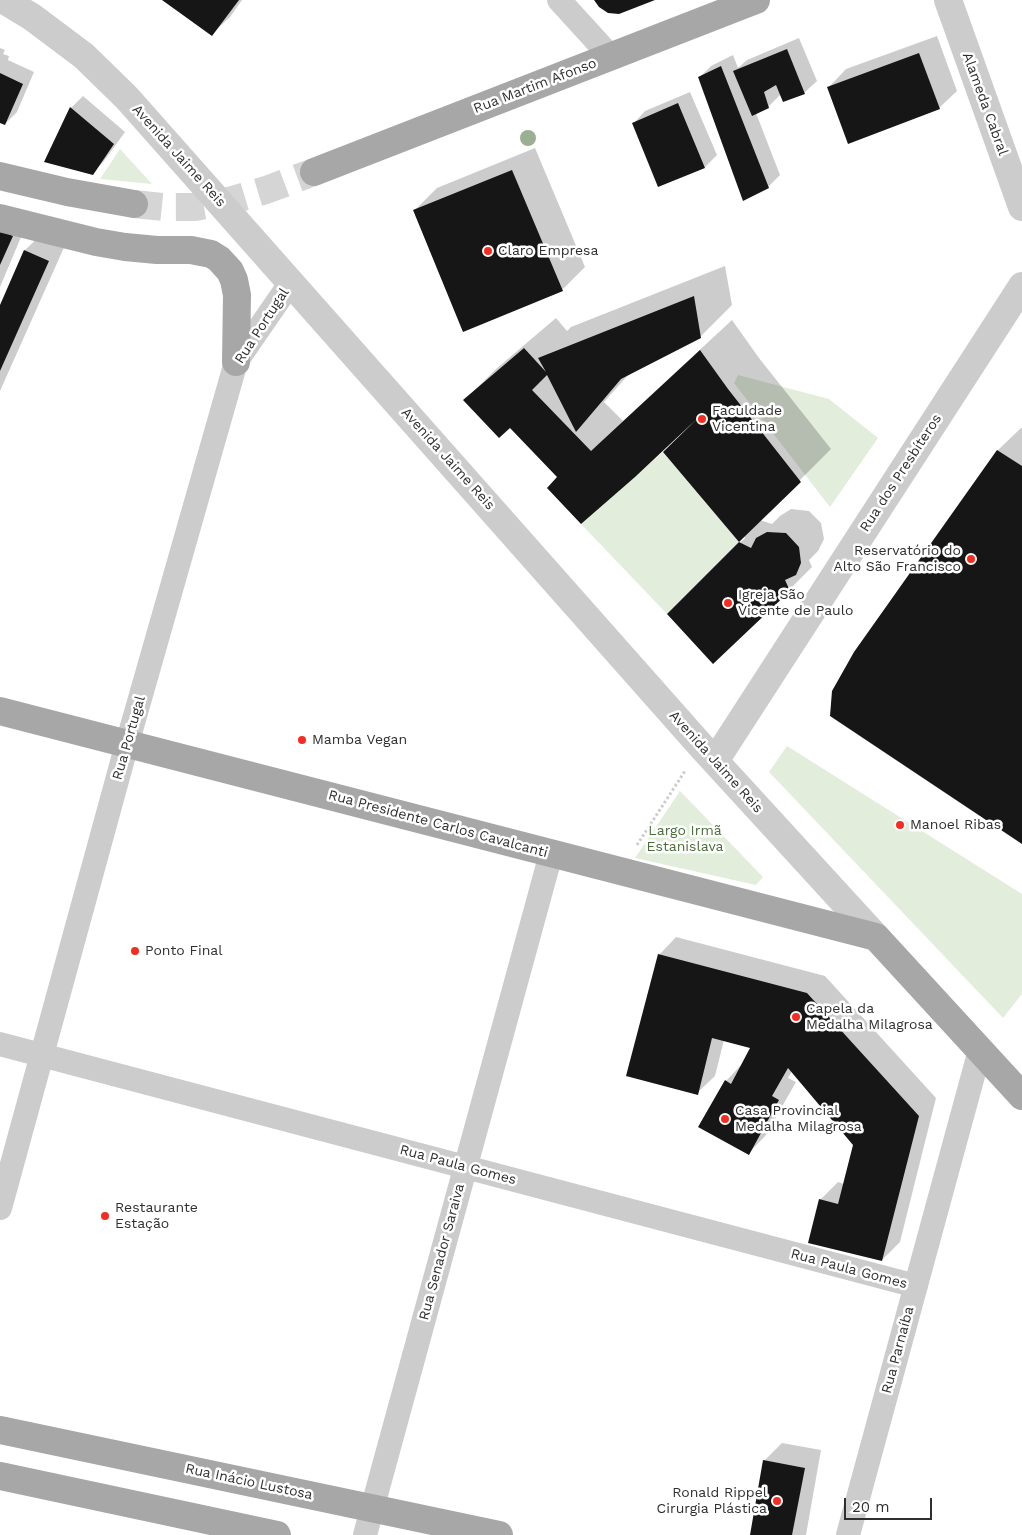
<!DOCTYPE html>
<html>
<head>
<meta charset="utf-8">
<style>
	body { margin:0 }
	#map { position:relative; width:1022px; height:1535px; overflow:hidden; background:#fff; font-family:"Work Sans",sans-serif }
	canvas { display:block }
	.scale { position:absolute; left:844px; top:1498px; width:88px; height:22px; box-sizing:border-box; border:2px solid #2f2f2f; border-top:0; padding-left:6px; font-size:15px; line-height:18px; white-space:nowrap; color:#2f2f2f; -webkit-text-stroke:4px #fff; paint-order:stroke }
</style>
</head>
<body>
<div id="map">
<canvas width="1022" height="1535"></canvas>
<div class="scale">20 m</div>
</div>
<script>
const ctx = document.querySelector('canvas').getContext('2d');
ctx.lineJoin = 'round';
function paint(path, color) { ctx.fillStyle = color; ctx.fill(path, 'evenodd'); }
const poly = rows => new Path2D(rows.map(r => 'M' + r).join(''));
function stroke(path, color, width, dash) { ctx.strokeStyle = color; ctx.lineWidth = width; ctx.lineCap = dash ? 'butt' : 'round'; ctx.setLineDash(dash || []); ctx.stroke(path); }
function label(font, color, halo, rows, align = 'center') {
  ctx.font = font + ' "Work Sans",sans-serif'; ctx.lineWidth = 5; ctx.setLineDash([]); ctx.textBaseline = 'middle'; ctx.strokeStyle = halo; ctx.fillStyle = color; for (const [text, x, y, turn = 0] of rows) {
    ctx.save(); ctx.translate(x, y); ctx.rotate((+turn || 0) * Math.PI / 180); ctx.textAlign = isNaN(turn) ? turn : align; if (halo) ctx.strokeText(text, 0, 0); ctx.fillText(text, 0, 0); ctx.restore();
  }
}
const green = poly([
	[120,149,152,184,100,179],
	[738,375,829,399,878,438,830,507,734,383],
	[663,452,739,542,667,614,581,524],
	[787,746,1022,894,1022,994,1003,1018,769,772],
	[680,791,763,877,756,885,635,858]
]);
const shadow = poly([
	[164,0,242,0,230,17,212,34],
	[937,36,957,91,939,108,829,87,846,69],
	[799,38,817,81,805,92,783,100,781,94,768,107,756,113,780,175,768,187,699,78,711,66,733,55,738,68,747,60],
	[0,48,5,50,3,54,9,56,8,60,34,72,17,112,5,124,0,122],
	[690,92,717,155,705,167,659,185,634,123,645,111],
	[83,96,125,132,104,161,92,174,71,108],
	[535,148,585,267,562,290,414,211,437,188],
	[0,206,29,218,0,287],
	[43,233,66,243,0,391,0,308,25,250],
	[725,266,732,305,700,337,629,374,604,402,623,421,732,320,759,358,831,449,760,520,772,524,780,516,791,509,809,511,821,523,824,539,818,551,809,560,812,567,789,590,669,614,745,538,692,424,690,423,559,477,510,427,465,400,496,369,556,318,567,331,571,327],
	[1021,428,1022,428,1022,842,855,652,998,450],
	[676,937,825,976,936,1098,900,1242,882,1260,820,1200,838,1182,844,1184,854,1145,792,1071,788,1078,796,1082,766,1135,749,1153,726,1081,743,1063,752,1048,724,1040,715,1076,697,1093,659,955],
	[782,1443,821,1450,806,1535,751,1535,764,1461]
]);
const building = poly([
	[162,0,239,0,212,36],
	[594,0,655,0,619,14,608,13,599,7],
	[787,49,805,94,783,102,776,85,764,92,769,108,752,116,733,71],
	[919,53,940,109,848,144,827,87],
	[721,66,769,188,743,201,698,77],
	[0,73,23,84,5,125,0,123],
	[678,103,705,168,658,187,632,123],
	[70,107,114,144,93,175,44,162],
	[512,170,563,291,463,332,413,210],
	[0,230,13,236,0,265],
	[24,250,49,261,0,371,0,305],
	[694,296,701,338,621,379,576,432,547,375,532,390,591,451,700,350,728,389,801,482,739,542,663,452,700,416,635,477,581,524,547,488,557,477,510,428,499,438,463,400,524,348,546,372,538,358],
	[997,450,1022,466,1022,844,830,716,832,691,854,652],
	[767,532,786,533,799,547,801,563,796,575,785,580,790,591,713,664,667,614,739,542,751,548,756,538],
	[658,954,807,993,919,1116,882,1261,808,1243,819,1199,838,1204,853,1145,788,1068,772,1096,779,1100,749,1155,698,1127,725,1080,731,1084,750,1048,712,1038,698,1095,626,1076],
	[763,1460,805,1468,792,1535,750,1535]
]);
const primaryTunnel = poly([
	[134,204,163,207,195,207,233,200,266,190,314,172]
]);
const path = poly([
	[637,845,685,771]
]);
const minor = poly([
	[559,0,611,57],
	[0,1044,916,1286],
	[0,1208,127,744,236,362,291,282],
	[365,1535,551,854],
	[848,1535,980,1050]
]);
const tertiary = poly([
	[4,0,32,17,84,56,127,98,701,746,876,937],
	[948,0,1022,207],
	[715,761,1022,286]
]);
const primary = poly([
	[314,172,756,0],
	[0,176,67,192,134,204],
	[0,218,96,242,125,247,157,250,191,250,211,254,219,259,230,271,234,280,237,295,236,362],
	[0,711,876,937,1022,1096],
	[0,1430,499,1535],
	[0,1476,277,1535]
]);
const trees = [
	[528,138]
];
const markers = [
	[488,251,5,"#f42d22"],
	[702,419,5,"#f42d22"],
	[971,559,5,"#f42d22"],
	[728,603,5,"#f42d22"],
	[302,740,5,"#f42d22"],
	[900,825,5,"#f42d22"],
	[135,951,5,"#f42d22"],
	[796,1017,5,"#f42d22"],
	[725,1119,5,"#f42d22"],
	[105,1216,5,"#f42d22"],
	[777,1501,5,"#f42d22"]
];
const streetNames = [
	["Rua Martim Afonso",535,86,-21],
	["Alameda Cabral",985,104,70],
	["Avenida Jaime Reis",179,156,48],
	["Rua Portugal",262,326,-57],
	["Avenida Jaime Reis",448,459,48],
	["Rua dos Presbíteros",901,473,-57],
	["Rua Portugal",129,738,-74],
	["Avenida Jaime Reis",716,762,48],
	["Rua Presidente Carlos Cavalcanti",438,824,15],
	["Rua Paula Gomes",458,1165,15],
	["Rua Senador Saraiva",442,1252,-75],
	["Rua Paula Gomes",849,1269,15],
	["Rua Parnaíba",898,1350,-75],
	["Rua Inácio Lustosa",249,1482,12]
];
const poiNames = [
	["Claro Empresa",498,251],
	["Faculdade",712,411],
	["Vicentina",712,427],
	["Reservatório do",961,551,"right"],
	["Alto São Francisco",961,567,"right"],
	["Igreja São",738,595],
	["Vicente de Paulo",738,611],
	["Mamba Vegan",312,740],
	["Manoel Ribas",910,825],
	["Ponto Final",145,951],
	["Capela da",806,1009],
	["Medalha Milagrosa",806,1025],
	["Casa Provincial",735,1111],
	["Medalha Milagrosa",735,1127],
	["Restaurante",115,1208],
	["Estação",115,1224],
	["Ronald Rippel",767,1493,"right"],
	["Cirurgia Plástica",767,1509,"right"]
];
const parkNames = [
	["Largo Irmã",685,831],
	["Estanislava",685,847]
];
paint(green, '#e2eddb');
paint(shadow, '#0003');
paint(building, '#161616');
stroke(primaryTunnel, '#d5d5d5', 28, [28, 14]);
stroke(path, '#ccc', 3, [2.5, 2.5]);
stroke(minor, '#ccc', 24);
stroke(tertiary, '#ccc', 28);
stroke(primary, '#a7a7a7', 28);
ctx.fillStyle = '#9baf92';
for (const [x, y] of trees) { ctx.beginPath(); ctx.arc(x, y, 8, 0, 2 * Math.PI); ctx.fill(); }
for (const [x, y, r, color] of markers) { const dot = new Path2D(); dot.arc(x, y, r, 0, 2 * Math.PI); ctx.fillStyle = color; ctx.fill(dot); stroke(dot, '#fff', 2); }
label('14px', '#2f2f2f', '#fff', streetNames);
label('14px', '#2f2f2f', '#fff', poiNames, 'left');
label('14px', '#4a6e38', '#fff', parkNames);
</script>
</body>
</html>
